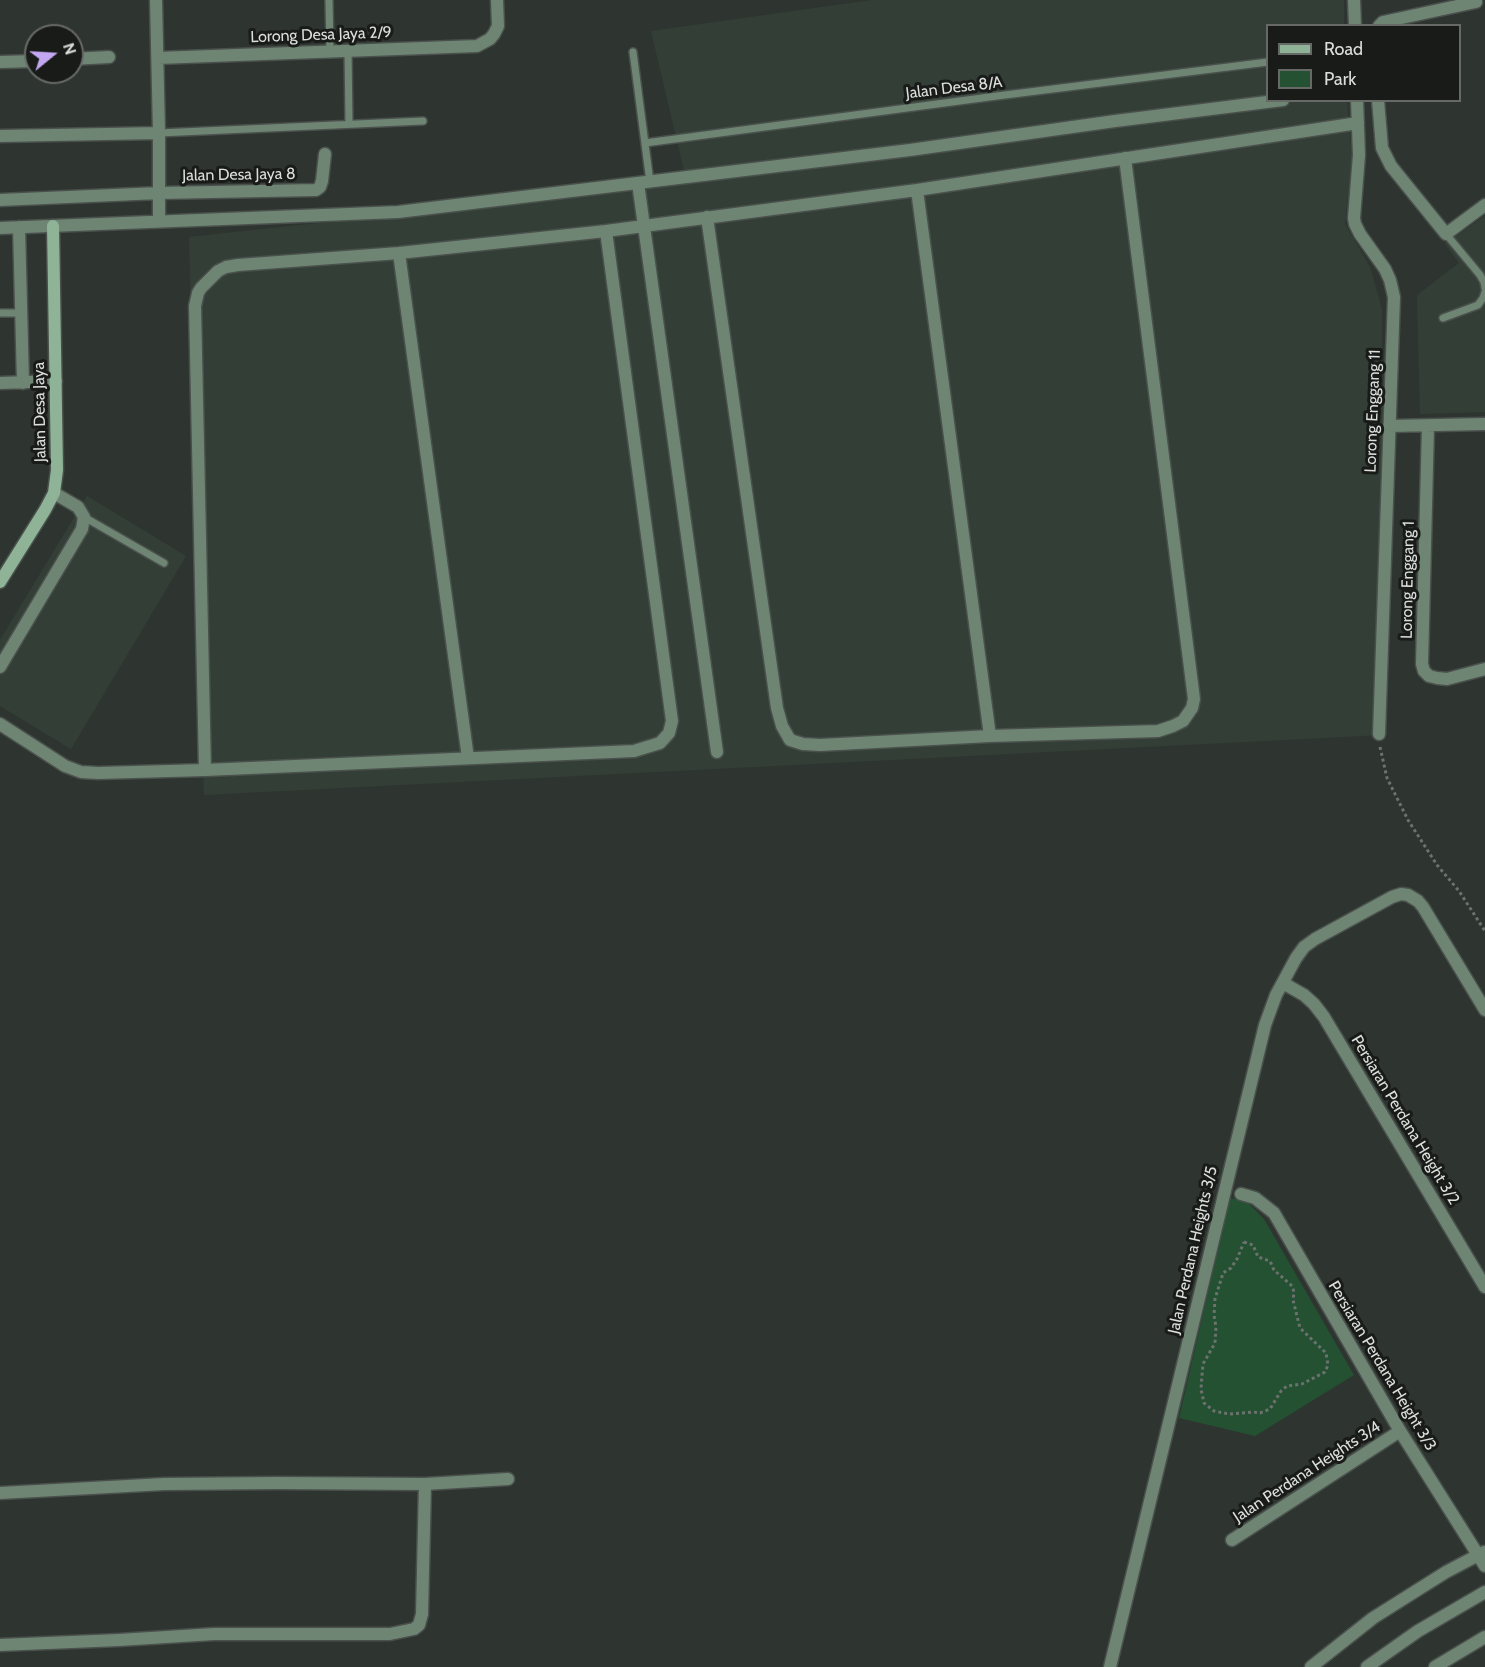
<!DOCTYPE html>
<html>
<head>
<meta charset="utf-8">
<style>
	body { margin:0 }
	#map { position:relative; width:1485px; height:1667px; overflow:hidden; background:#2e3530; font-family:Cabin,sans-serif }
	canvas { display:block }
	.legend { position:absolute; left:1266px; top:24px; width:195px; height:78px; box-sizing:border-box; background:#191b19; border:2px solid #676967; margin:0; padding:8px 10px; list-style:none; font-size:18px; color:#dbdfdc }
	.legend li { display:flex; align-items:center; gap:12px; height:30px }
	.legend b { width:30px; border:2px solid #676967 }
	.north { position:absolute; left:24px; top:24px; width:60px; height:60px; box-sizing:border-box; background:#191b19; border:2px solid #676967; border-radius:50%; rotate:72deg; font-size:16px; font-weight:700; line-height:24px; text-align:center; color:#dbdfdc }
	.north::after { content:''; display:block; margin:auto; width:21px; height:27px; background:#c4a7f1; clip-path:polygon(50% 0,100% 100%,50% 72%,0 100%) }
</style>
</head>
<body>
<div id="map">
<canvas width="1485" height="1667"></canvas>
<ul class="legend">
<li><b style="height:8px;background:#8eb397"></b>Road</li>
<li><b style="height:16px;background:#235132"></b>Park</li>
</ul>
<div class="north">N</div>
</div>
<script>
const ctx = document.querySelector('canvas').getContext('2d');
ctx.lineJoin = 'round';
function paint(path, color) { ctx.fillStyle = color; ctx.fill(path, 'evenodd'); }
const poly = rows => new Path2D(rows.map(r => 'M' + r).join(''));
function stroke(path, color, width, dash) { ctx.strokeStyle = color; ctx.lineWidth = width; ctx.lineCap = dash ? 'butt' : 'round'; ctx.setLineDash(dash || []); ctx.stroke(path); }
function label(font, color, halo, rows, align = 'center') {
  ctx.font = font + ' Cabin,sans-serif'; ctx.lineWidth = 6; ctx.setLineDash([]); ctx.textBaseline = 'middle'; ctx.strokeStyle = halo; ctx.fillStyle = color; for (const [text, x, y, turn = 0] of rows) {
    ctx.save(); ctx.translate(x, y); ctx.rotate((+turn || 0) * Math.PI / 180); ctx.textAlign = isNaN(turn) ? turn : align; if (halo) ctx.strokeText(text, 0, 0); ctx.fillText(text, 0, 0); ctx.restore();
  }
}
const built = poly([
	[872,0,1344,0,1344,25,1268,26,1268,100,1347,101,1352,159,1345,224,1370,267,1382,309,1381,735,204,795,189,237,687,183,651,31],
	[1485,216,1485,412,1420,414,1417,295,1459,263,1445,244],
	[87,496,186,556,71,749,0,706,0,640]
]);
const green = poly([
	[1230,1198,1247,1202,1264,1219,1354,1375,1255,1436,1179,1418]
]);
const path = poly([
	[1380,747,1387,778,1408,820,1437,865,1459,891,1485,931],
	[1244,1242,1253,1245,1258,1257,1270,1261,1274,1270,1292,1286,1294,1292,1293,1300,1300,1328,1326,1353,1328,1365,1325,1372,1302,1384,1287,1386,1281,1391,1270,1409,1260,1413,1253,1412,1229,1414,1214,1411,1204,1403,1201,1389,1202,1375,1203,1364,1215,1343,1216,1327,1214,1315,1215,1299,1223,1273,1231,1268,1237,1259,1244,1242]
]);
const lane = poly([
	[329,0,330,51],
	[348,50,349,124],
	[633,52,650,182],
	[159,133,423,121],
	[645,143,997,96,1268,62],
	[1446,234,1480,275,1484,282,1485,288],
	[0,313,22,313],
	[1443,318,1478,305,1483,298,1485,292],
	[84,517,164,563]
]);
const street = poly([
	[156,0,159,133,159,220],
	[1354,0,1355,26],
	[1379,26,1383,22,1476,2],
	[158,58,477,46,490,39,494,34,498,26,497,0],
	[72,59,109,57],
	[0,62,36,61],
	[1357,100,1359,155,1354,218,1355,224,1360,234,1385,269,1390,280,1394,297,1379,734],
	[1378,100,1382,148,1391,166,1446,234,1485,205],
	[0,136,159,133],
	[638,183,717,752],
	[917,190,990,736],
	[0,200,159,193,316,190,320,187,322,181,325,154],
	[707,217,777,708,782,726,790,740,803,744,820,745,990,736,1158,731,1173,726,1183,721,1192,708,1194,699,1125,158],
	[19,227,23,383],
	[0,228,398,212,910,150,1115,121,1283,100],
	[399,253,468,758],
	[0,383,56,381],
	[1389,426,1485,424],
	[1428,426,1422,664,1424,671,1429,676,1437,678,1447,679,1485,669],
	[0,667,82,529,84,517,78,507,54,493],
	[0,724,65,766,81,772,98,773,205,770,634,751,660,743,669,733,672,721,606,231],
	[205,770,195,306,198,293,201,288,218,271,226,267,238,265,399,253,606,231,917,190,1358,123],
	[1283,983,1304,995,1314,1004,1324,1017,1485,1287],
	[1241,1194,1255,1198,1274,1213,1400,1431,1485,1566],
	[0,1493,164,1484,276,1483,425,1484,508,1479],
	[1232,1540,1400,1431],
	[0,1645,119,1640,214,1634,390,1634,414,1629,419,1625,422,1614,425,1484],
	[1110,1667,1265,1025,1276,995,1296,958,1304,947,1315,939,1392,897,1401,894,1408,895,1418,901,1423,907,1485,1010],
	[1311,1667,1373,1618,1446,1572,1484,1552],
	[1367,1667,1418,1631,1485,1592],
	[1435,1667,1485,1637]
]);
const secondary = poly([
	[0,582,45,510,54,493,57,470,53,226]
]);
const streetNames = [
	["Lorong Desa Jaya 2/9",321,35,-2],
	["Jalan Desa 8/A",954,88,-7],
	["Jalan Desa Jaya 8",239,175,-1],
	["Lorong Enggang 11",1373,411,-88],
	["Jalan Desa Jaya",40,412,-91],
	["Lorong Enggang 1",1408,580,-89],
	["Persiaran Perdana Height 3/2",1405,1120,59],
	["Jalan Perdana Heights 3/5",1193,1250,-77],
	["Persiaran Perdana Height 3/3",1382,1366,59],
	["Jalan Perdana Heights 3/4",1307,1472,-33]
];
paint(built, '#333f36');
paint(green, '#235132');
stroke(lane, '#4a504c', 10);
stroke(street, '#4a504c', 15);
stroke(secondary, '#4a504c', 15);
stroke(path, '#6c726e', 3, [3, 3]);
stroke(lane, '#6e8573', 7);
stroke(street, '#6e8573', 12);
stroke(secondary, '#8eb397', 12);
label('16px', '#dbdfdc', '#191b19', streetNames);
</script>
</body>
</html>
